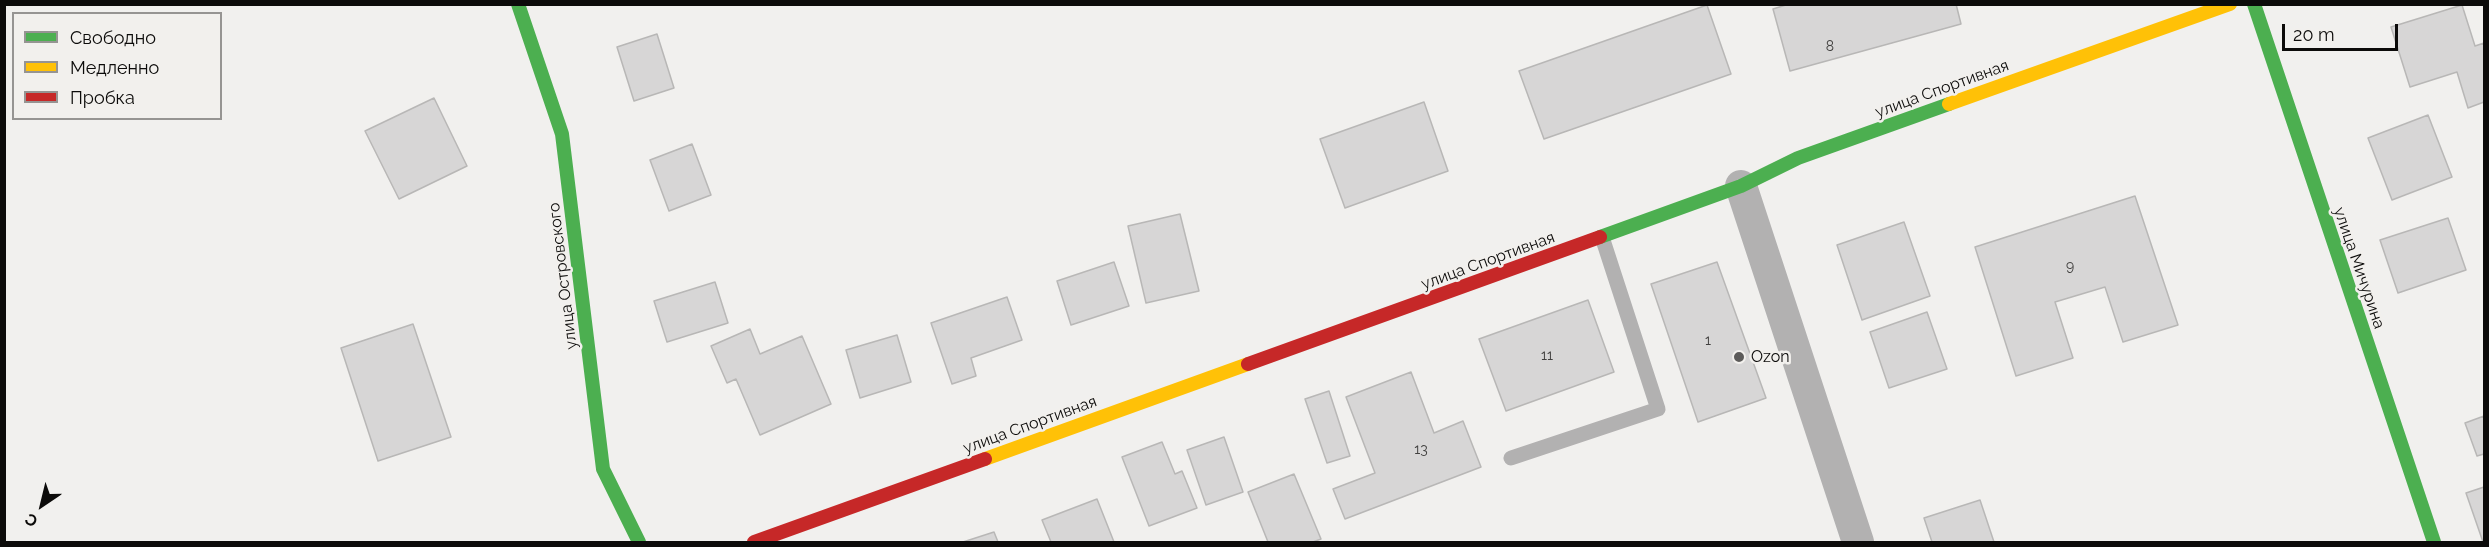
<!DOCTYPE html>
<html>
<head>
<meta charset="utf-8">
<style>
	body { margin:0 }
	#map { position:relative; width:2489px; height:547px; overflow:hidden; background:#f1f0ee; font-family:Raleway,sans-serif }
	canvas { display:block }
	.frame { position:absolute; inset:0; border:6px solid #0c0b0a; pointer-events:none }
	.legend { position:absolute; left:12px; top:12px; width:210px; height:108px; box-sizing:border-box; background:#f2f0ed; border:2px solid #969492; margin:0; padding:8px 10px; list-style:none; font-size:18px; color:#0c0b0a }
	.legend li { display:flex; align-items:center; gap:12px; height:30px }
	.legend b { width:30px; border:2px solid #969492 }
	.north { position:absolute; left:12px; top:475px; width:60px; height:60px; -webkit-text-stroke:4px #f2f0ed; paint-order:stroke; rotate:215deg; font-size:16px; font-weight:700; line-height:24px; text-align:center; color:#0c0b0a }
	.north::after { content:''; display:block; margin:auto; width:21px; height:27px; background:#0c0b0a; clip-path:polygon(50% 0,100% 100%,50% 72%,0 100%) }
	.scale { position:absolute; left:2282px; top:24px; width:116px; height:27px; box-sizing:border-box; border:3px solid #0c0b0a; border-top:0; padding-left:8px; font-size:18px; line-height:21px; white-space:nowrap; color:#0c0b0a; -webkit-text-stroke:4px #f2f0ed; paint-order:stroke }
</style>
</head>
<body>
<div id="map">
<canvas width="2489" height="547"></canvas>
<div class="frame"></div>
<ul class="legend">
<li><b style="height:8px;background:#4caf50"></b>Свободно</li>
<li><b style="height:8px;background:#ffc107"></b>Медленно</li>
<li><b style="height:8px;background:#c62828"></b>Пробка</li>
</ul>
<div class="north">С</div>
<div class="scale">20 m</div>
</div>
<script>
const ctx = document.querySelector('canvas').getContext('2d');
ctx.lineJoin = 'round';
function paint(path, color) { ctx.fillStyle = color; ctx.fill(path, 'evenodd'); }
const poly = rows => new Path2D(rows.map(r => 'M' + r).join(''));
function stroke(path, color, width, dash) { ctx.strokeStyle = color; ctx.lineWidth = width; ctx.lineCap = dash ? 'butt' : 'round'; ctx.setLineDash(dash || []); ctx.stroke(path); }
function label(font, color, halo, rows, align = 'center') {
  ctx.font = font + ' Raleway,sans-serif'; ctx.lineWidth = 5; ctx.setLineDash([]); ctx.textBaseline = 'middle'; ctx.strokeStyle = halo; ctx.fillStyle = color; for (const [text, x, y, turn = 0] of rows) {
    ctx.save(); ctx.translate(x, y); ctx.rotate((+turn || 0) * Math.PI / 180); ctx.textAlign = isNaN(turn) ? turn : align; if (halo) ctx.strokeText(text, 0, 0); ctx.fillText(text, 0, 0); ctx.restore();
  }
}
const building = poly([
	[1789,4,1956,4,1961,24,1790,71,1773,9,1789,4],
	[1707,5,1731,74,1544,139,1519,71,1707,5],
	[2462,5,2475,46,2484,43,2484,102,2468,108,2457,72,2410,87,2391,27,2462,5],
	[657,34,674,88,634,101,617,47,657,34],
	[434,98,467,166,399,199,365,131,434,98],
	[1424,102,1448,171,1345,208,1320,139,1424,102],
	[2428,115,2452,177,2392,200,2368,138,2428,115],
	[692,144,711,195,669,211,650,160,692,144],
	[2135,196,2178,325,2123,342,2105,287,2055,302,2073,358,2016,376,1975,247,2135,196],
	[1180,214,1199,291,1146,303,1128,226,1180,214],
	[2448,218,2466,270,2398,293,2380,240,2448,218],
	[1904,222,1930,296,1862,320,1837,245,1904,222],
	[1114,262,1129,306,1071,325,1057,281,1114,262],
	[1717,262,1766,398,1698,422,1651,284,1717,262],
	[715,282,728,323,667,342,654,301,715,282],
	[1007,297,1022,340,971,358,976,376,952,384,931,323,1007,297],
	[1588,300,1614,372,1506,411,1479,339,1588,300],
	[1927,312,1947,369,1889,388,1870,332,1927,312],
	[413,324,451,437,378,461,341,348,413,324],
	[750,329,760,354,802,336,831,404,760,435,736,379,727,383,711,346,750,329],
	[897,335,911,382,860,398,846,350,897,335],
	[1411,372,1434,433,1463,421,1481,467,1345,519,1333,489,1375,473,1346,397,1411,372],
	[1329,391,1350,456,1327,463,1305,399,1329,391],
	[2484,416,2484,454,2477,456,2465,423,2484,416],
	[1224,437,1243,492,1206,505,1187,450,1224,437],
	[1162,442,1175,474,1182,471,1197,508,1149,526,1122,457,1162,442],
	[1294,474,1321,539,1313,542,1268,542,1248,492,1294,474],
	[2484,487,2484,542,2483,542,2466,493,2484,487],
	[1097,499,1114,542,1051,542,1042,520,1097,499],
	[1980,500,1994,542,1932,542,1924,518,1980,500],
	[994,532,998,542,963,542,994,532]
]);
const lane = poly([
	[1511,458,1658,409,1602,237]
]);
const street = poly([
	[1741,186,1858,542]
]);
const fast = poly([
	[518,4,562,134,603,469,639,542],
	[2254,4,2434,542],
	[1600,237,1741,186,1798,158,1949,104]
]);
const slow = poly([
	[1949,104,2230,4],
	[985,459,1248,364]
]);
const jam = poly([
	[1248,364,1600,237],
	[754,542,985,459]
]);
const markers = [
	[1739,357,6,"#5c5b5a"]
];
const numberNames = [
	["8",1830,47],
	["9",2070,267],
	["1",1708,341],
	["11",1547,356],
	["13",1421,450]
];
const streetNames = [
	["улица Спортивная",1942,89,-20],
	["улица Спортивная",1488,261,-20],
	["улица Мичурина",2359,268,71],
	["улица Островского",563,276,-97],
	["улица Спортивная",1030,425,-20]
];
const poiNames = [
	["Ozon",1751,357]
];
paint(building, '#d7d6d6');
stroke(building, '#b8b7b6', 1.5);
stroke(lane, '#b2b1b1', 15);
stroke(street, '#b2b1b1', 32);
stroke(fast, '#4caf50', 14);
stroke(slow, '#ffc107', 14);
stroke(jam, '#c62828', 14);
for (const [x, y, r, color] of markers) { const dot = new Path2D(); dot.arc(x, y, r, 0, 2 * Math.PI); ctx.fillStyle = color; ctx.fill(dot); stroke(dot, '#f2f0ed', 2); }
label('14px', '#41403f', null, numberNames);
label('16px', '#0c0b0a', '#f2f0ed', streetNames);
label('16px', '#0c0b0a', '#f2f0ed', poiNames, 'left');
</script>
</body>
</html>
